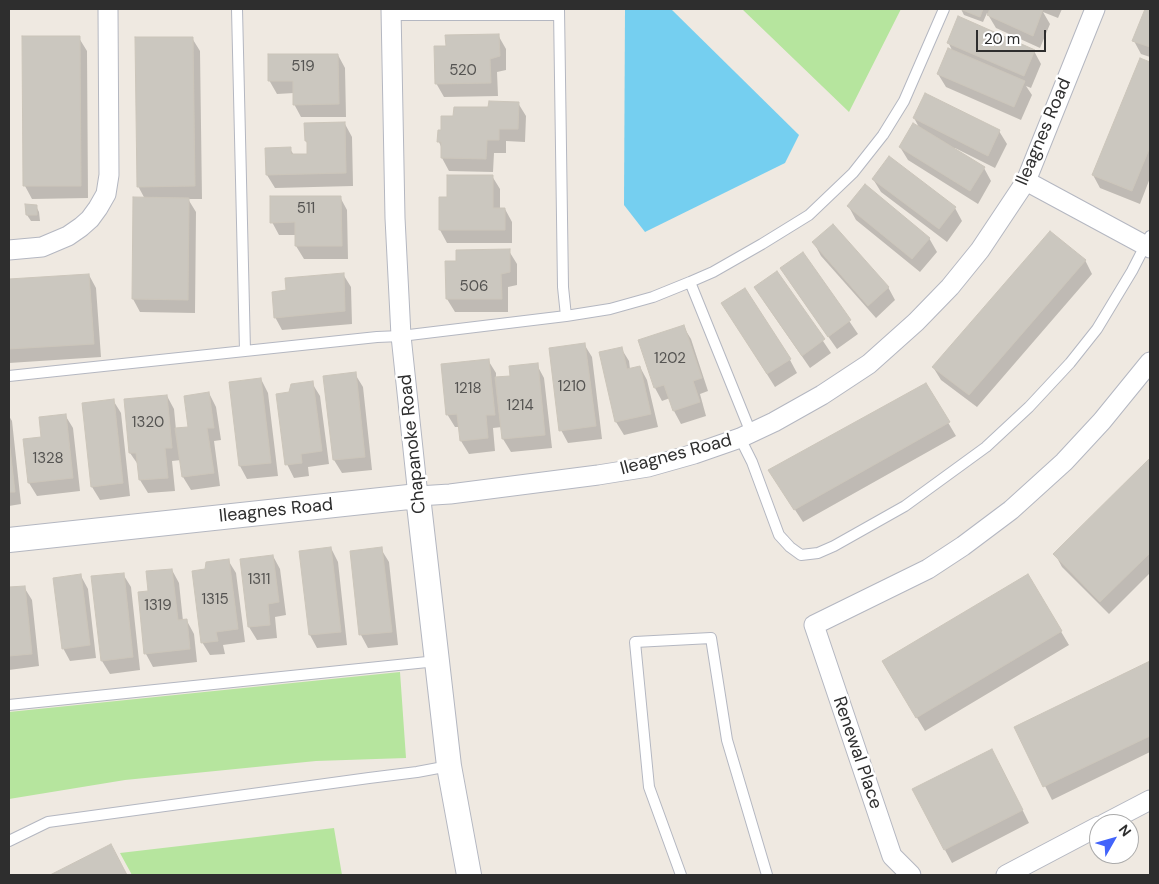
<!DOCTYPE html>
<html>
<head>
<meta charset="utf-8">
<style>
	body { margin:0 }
	#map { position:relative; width:1159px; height:884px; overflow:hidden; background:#efe9e1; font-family:"DM Sans",sans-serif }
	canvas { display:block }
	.frame { position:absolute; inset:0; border:10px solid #2e2e2e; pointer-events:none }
	.north { position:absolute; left:1089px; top:814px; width:50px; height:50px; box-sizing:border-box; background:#fff; border:1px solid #ababab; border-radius:50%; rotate:52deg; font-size:14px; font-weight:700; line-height:20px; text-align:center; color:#2e2e2e }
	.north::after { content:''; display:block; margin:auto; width:18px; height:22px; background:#4264fb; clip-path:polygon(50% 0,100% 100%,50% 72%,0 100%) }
	.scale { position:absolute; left:976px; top:30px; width:70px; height:22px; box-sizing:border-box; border:2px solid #2e2e2e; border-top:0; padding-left:6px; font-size:15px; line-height:18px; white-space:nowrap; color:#2e2e2e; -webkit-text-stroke:4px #fff; paint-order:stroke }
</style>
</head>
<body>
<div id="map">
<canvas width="1159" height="884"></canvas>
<div class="frame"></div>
<div class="north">N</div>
<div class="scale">20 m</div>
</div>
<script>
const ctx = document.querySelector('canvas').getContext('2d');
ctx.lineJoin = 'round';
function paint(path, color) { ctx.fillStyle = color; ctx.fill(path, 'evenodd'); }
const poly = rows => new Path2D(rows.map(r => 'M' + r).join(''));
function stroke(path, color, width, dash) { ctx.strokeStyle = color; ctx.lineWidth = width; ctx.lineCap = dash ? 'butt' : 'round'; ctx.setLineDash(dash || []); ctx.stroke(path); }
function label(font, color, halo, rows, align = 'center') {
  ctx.font = font + ' "DM Sans",sans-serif'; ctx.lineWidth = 5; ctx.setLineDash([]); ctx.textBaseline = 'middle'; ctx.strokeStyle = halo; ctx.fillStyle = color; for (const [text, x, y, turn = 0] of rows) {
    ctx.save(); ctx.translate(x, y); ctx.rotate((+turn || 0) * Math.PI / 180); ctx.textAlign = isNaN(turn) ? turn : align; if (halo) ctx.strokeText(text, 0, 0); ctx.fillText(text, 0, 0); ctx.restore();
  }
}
const green = poly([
	[742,9,901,9,849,112],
	[400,672,406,758,316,761,125,780,9,799,9,712],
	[334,828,342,875,132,875,120,853]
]);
const water = poly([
	[625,9,671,9,799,135,785,163,645,232,624,205]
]);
const shadow = poly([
	[961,9,1062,9,1058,18,1043,12,1050,24,1040,48,996,28,987,13,983,22,964,15],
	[1146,9,1150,9,1150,57,1141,54,1134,41],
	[498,35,506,49,506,70,497,72,498,96,444,97,436,83,447,47],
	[79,38,87,51,88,198,32,199,25,186],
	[192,38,200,51,202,199,188,199,196,212,195,313,140,312,133,299,145,199,138,186],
	[948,42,1034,51,1041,64,1031,88,1026,86,1032,95,1021,120,946,87,938,74,953,52],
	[338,55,345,68,346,117,301,117,294,104,294,93,277,94,269,80],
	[1141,60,1150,63,1150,178,1140,204,1100,188,1093,175],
	[518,103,526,116,525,142,506,141,506,153,494,153,493,172,449,171,442,158,442,149,439,142,439,132,442,132,454,118,484,110],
	[914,118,999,131,1007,144,995,168,955,148,954,150,984,168,991,181,978,204,908,160,900,147,920,129],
	[305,124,345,124,352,137,353,186,275,188,267,175,290,149,294,155,309,155,308,145,306,141],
	[492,176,500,189,500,209,505,209,512,222,512,243,447,243,440,230,440,198,448,198],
	[873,179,955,208,962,221,947,242,881,192],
	[340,197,347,210,348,259,304,259,296,246,296,235,279,235,272,222],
	[36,206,39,212,40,221,31,221,27,215],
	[849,207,929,238,937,252,920,272,856,220],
	[814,243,888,287,895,300,876,318,821,256],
	[509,251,517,264,517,285,508,287,508,312,455,312,447,299,447,263,458,263],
	[803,253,858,334,837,349,789,281],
	[1085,260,1092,274,977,407,941,380,933,367],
	[777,272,831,353,810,368,763,300],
	[343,274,351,287,352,324,282,330,275,317,287,292],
	[89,275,96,288,101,357,9,363,9,280],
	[731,317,790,360,797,373,775,387],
	[683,326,691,339,708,391,700,394,706,416,681,424,674,411,670,398,662,401,655,388],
	[584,344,592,357,602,439,568,443,561,430],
	[621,348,629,361,630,369,640,367,647,380,658,427,624,435,616,422,600,353],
	[488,360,496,373,496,378,512,377,537,365,544,378,552,448,511,452,503,439,502,427,493,428,495,451,469,454,461,441,460,427,455,427,447,414],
	[355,374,363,387,372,470,342,473,334,460,325,377],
	[261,379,268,393,278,476,247,479,240,466,230,383],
	[312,383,320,396,329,464,308,467,309,476,294,478,287,464,291,393],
	[926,385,956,436,803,522,778,484],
	[209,393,216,407,221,440,214,441,220,486,191,490,183,477,181,460,172,461,175,491,148,493,140,480,139,466,130,453,167,396,174,409,176,430,189,428],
	[113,400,121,413,130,496,100,500,92,487,83,404],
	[65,415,73,428,80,491,37,496,29,483],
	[9,416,12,421,21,504,9,506],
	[1150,460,1150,573,1109,614,1062,567,1055,554],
	[331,548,338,562,347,645,317,648,310,635,300,552],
	[381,549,389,562,398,645,368,648,361,635],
	[273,556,280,569,286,615,275,617,277,638,257,640,249,627,241,560],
	[228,560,236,573,245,642,223,645,225,654,210,655,202,642],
	[172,570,179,583,183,621,187,621,194,634,197,662,153,667,146,654],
	[123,574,131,587,140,670,110,674,102,661],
	[81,576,88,589,96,658,70,661,63,648],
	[1028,576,1069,645,925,731,883,662],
	[24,587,32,600,39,666,9,670,9,589],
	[1150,663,1150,752,1052,800,1016,728],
	[999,763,1029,823,952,863,945,850],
	[110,846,127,875,53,875]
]);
const building = poly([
	[960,9,983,9,980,17,960,9],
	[990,9,1043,9,1033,36,987,15,990,9],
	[1145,9,1150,9,1150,47,1132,41,1145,9],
	[958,16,1035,50,1024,76,947,43,958,16],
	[499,34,500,56,490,59,491,83,435,84,434,46,446,46,445,35,499,34],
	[22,36,80,36,81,186,23,186,22,36],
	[135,37,193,37,195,186,137,187,135,37],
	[948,48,1025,81,1014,107,937,74,948,48],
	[268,54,338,54,339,104,293,105,293,81,268,81,268,54],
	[1140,58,1150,62,1150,147,1132,191,1092,175,1140,58],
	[925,93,1000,130,988,156,913,118,925,93],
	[489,101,519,102,518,129,499,129,499,140,487,140,486,159,441,158,441,142,437,142,438,130,441,130,441,116,453,116,454,107,488,107,489,101],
	[345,122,346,173,266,175,265,148,291,147,291,154,307,154,307,141,305,141,304,123,345,122],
	[913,123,985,167,970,191,899,147,913,123],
	[889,156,956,207,939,229,872,179,889,156],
	[447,175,493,175,493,208,505,208,505,230,439,230,439,197,447,197,447,175],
	[865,184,930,238,912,259,847,206,865,184],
	[270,196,341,196,342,246,295,246,295,222,270,223,270,196],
	[133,197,189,198,188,300,132,299,133,197],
	[25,204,37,205,37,215,26,215,25,204],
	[833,224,889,287,868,306,812,242,833,224],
	[1050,231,1086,260,969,395,932,367,1050,231],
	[510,249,510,272,501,274,502,299,446,299,445,261,456,261,456,250,510,249],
	[803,252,851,320,828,337,780,268,803,252],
	[777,271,825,339,802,356,754,287,777,271],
	[344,273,345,311,274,318,272,292,286,290,285,278,344,273],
	[89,274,94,344,9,349,9,279,89,274],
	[745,288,791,359,767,374,721,303,745,288],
	[684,325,702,378,693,381,700,402,673,411,664,385,654,388,638,340,684,325],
	[585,343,596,426,559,431,549,348,585,343],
	[622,347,627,369,640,366,651,414,615,422,599,352,622,347],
	[489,359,495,415,486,415,488,438,460,441,457,414,446,415,441,364,489,359],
	[538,363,545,435,502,439,495,377,510,376,509,366,538,363],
	[356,372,365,457,333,460,323,376,356,372],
	[261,378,271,463,239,466,229,382,261,378],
	[313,381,322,451,301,454,302,463,285,465,276,394,289,392,291,384,313,381],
	[926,383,950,422,794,510,768,470,926,383],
	[209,392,214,428,207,428,214,473,182,477,175,428,188,427,184,396,209,392],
	[167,395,172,448,165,448,168,478,139,480,136,453,129,453,124,399,167,395],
	[114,399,123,483,91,487,82,403,114,399],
	[66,414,73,478,28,483,23,439,41,437,39,417,66,414],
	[9,439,15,492,9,492,9,439],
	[1150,458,1150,553,1100,602,1053,554,1150,458],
	[331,547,341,632,309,635,299,551,331,547],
	[382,547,392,632,359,635,350,551,382,547],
	[273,555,279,602,268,604,270,625,248,627,240,559,273,555],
	[229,559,238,629,216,632,218,641,201,643,192,571,205,569,206,562,229,559],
	[172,569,178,620,187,619,190,649,144,654,138,592,148,591,146,571,172,569],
	[124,573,133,657,101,661,91,576,124,573],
	[81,574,90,645,62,649,53,578,81,574],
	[1028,574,1062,631,916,718,882,661,1028,574],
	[25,586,32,654,9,656,9,587,25,586],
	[1150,661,1150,736,1043,787,1014,727,1150,661],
	[992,749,1023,810,944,850,912,789,992,749],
	[111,844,127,875,50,875,111,844]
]);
const service = poly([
	[237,9,245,351],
	[559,9,563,287,566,316,610,309,653,297,690,282,713,272,762,244,809,215,853,173,883,135,904,101,944,9],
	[391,15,559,15],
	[690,282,751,433],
	[9,376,377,337,401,336,566,316],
	[740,438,752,462,779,535,790,547,801,555,818,553,834,546,905,506,986,447,1029,407,1070,363,1097,329,1132,271,1150,236],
	[9,705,437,661],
	[9,841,48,822,369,778,417,772,449,766],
	[681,875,649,787,635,642,711,638,727,740,767,875]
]);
const minor = poly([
	[391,9,395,218,401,336,418,496,450,494,598,475,648,467,694,454,740,438,774,422,822,395,869,364,916,322,950,287,980,250,1026,181,1095,9],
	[1026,181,1150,248],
	[9,250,42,247,68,236,81,227,90,219,98,208,106,194,109,175,108,9],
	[1104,824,1150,800],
	[911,875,892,856,814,625,928,569,963,546,1011,510,1064,462,1102,421,1150,362],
	[1006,875,1099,826]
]);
const tertiary = poly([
	[9,540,418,496,449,766,469,875]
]);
const numberNames = [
	["519",303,67],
	["520",463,71],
	["511",306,209],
	["506",474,287],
	["1202",670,359],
	["1210",572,387],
	["1218",468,389],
	["1214",520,406],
	["1320",148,423],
	["1328",48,459],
	["1311",259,580],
	["1315",215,600],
	["1319",158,606]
];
const streetNames = [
	["Ileagnes Road",1044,132,-67],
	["Chapanoke Road",413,444,-96],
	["Ileagnes Road",676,455,-15],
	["Ileagnes Road",276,511,-6],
	["Renewal Place",857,753,71]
];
paint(green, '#b6e59e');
paint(water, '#75cff0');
paint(shadow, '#0003');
paint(building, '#cbc7bf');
stroke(building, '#cbc5ba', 1);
stroke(service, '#b4b7c1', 12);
stroke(minor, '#b4b7c1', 21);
stroke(tertiary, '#b4b7c1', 26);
stroke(service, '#fff', 10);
stroke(minor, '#fff', 19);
stroke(tertiary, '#fff', 24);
label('15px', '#555452', null, numberNames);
label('18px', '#2e2e2e', '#fff', streetNames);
</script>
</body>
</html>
